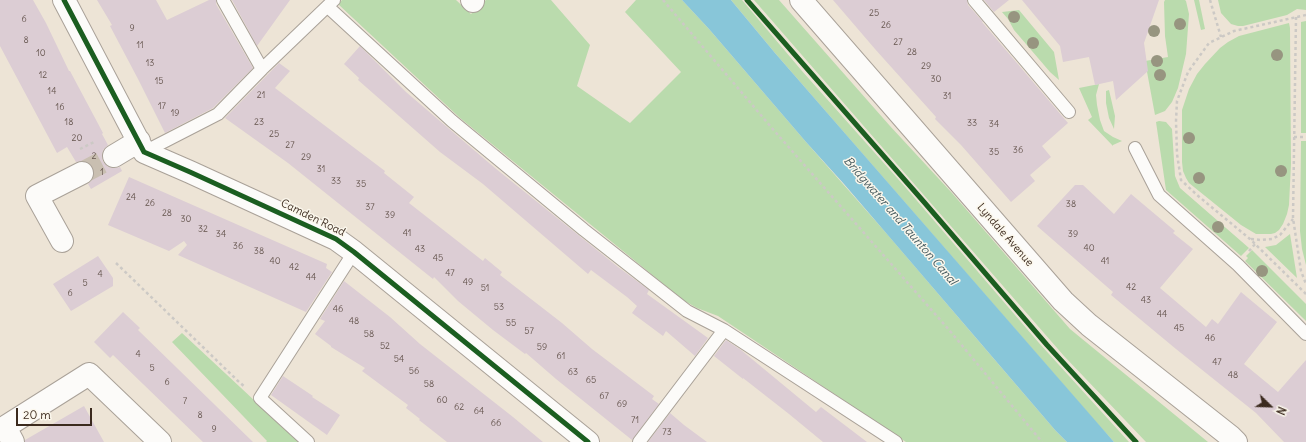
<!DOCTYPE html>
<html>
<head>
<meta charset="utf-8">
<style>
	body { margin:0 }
	#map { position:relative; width:1306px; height:442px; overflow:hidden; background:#ede4d6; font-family:Delius,sans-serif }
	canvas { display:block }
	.north { position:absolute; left:1250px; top:386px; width:40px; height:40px; -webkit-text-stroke:3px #fbf7ec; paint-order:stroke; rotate:113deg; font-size:11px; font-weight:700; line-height:16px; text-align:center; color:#3b2a1e }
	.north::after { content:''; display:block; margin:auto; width:14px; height:18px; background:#3b2a1e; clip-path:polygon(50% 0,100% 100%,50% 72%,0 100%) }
	.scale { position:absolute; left:16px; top:408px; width:76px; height:18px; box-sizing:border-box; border:2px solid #3b2a1e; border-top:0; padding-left:5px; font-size:12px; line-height:14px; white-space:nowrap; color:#3b2a1e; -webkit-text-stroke:3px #fbf7ec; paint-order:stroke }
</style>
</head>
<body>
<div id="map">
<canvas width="1306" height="442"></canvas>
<div class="north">N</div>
<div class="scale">20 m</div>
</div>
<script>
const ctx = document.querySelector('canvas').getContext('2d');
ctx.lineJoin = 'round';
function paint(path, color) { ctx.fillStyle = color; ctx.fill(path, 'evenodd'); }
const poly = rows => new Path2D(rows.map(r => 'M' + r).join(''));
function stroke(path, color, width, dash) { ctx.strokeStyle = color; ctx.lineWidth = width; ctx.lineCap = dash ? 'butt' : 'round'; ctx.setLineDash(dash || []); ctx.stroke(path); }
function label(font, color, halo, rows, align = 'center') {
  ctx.font = font + ' Delius,sans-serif'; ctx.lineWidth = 3; ctx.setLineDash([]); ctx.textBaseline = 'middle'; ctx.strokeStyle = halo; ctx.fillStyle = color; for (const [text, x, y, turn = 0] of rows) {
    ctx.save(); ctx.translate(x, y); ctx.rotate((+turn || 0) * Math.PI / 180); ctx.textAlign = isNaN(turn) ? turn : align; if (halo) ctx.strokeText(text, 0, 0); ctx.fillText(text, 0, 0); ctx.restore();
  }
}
const green = poly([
	[342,0,456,0,471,14,486,0,551,0,590,45,577,86,630,123,681,72,625,12,636,0,682,0,709,29,806,142,887,234,976,338,1055,430,1067,442,906,442,718,316,697,308,683,300,460,118,338,4],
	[731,0,742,0,802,71,906,188,1039,343,1129,442,1114,442,1095,421,775,53],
	[754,0,779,0,890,126,952,193,1070,329,1208,442,1146,442,1064,356],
	[1165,0,1185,0,1186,1,1189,14,1186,54,1178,88,1172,102,1165,111,1155,115,1145,61,1168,57,1165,36,1164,2],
	[1194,0,1199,0,1205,29,1201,30],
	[1218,0,1306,0,1306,10,1297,9,1287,15,1243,26,1238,26,1231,24,1221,13],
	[1019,10,1054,52,1059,80,1050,72,1014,30,1008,19,1002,12],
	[1306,21,1306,133,1301,133,1301,22],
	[1289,23,1290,28,1291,164,1289,205,1287,214,1283,224,1279,230,1275,233,1271,234,1256,234,1241,225,1189,183,1186,178,1183,171,1182,162,1182,110,1189,89,1197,74,1205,64,1220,48,1228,42,1239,36],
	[1099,84,1096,95,1097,105,1100,120,1104,131,1113,137,1122,141,1113,145,1113,146,1088,120,1092,117,1079,88],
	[1109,90,1115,116,1114,129,1109,118,1106,103,1106,91],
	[1159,121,1166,122,1172,129,1175,176,1180,188,1249,248,1241,256,1166,190,1156,122],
	[1301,141,1306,141,1306,265,1302,249,1300,231],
	[1290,234,1297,278,1265,247,1276,245],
	[1252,250,1306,304,1306,321,1245,261,1248,258,1246,256],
	[182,333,299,442,266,442,267,441,172,342]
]);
const water = poly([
	[682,0,731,0,775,53,1114,442,1067,442,1055,430,844,184,806,142,709,29]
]);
const building = poly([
	[0,0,33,0,46,23,69,71,70,71,103,133,102,134,108,145,103,150,102,157,103,162,108,167,115,168,120,167,122,171,91,189,88,184,93,179,94,173,93,167,89,163,83,161,76,162,67,147,57,153,0,46],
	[97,0,156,0,167,20,209,0,216,0,216,4,253,68,213,108,165,133,138,79,110,26,112,25],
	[232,0,290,0,257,46],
	[833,0,967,0,968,5,983,22,982,22,1068,123,1042,146,1051,157,1030,175,1035,181,1011,202,961,145,935,119,936,117,875,49],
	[984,0,1009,0,994,12],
	[1022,0,1159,0,1144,43,1148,71,1116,100,1113,81,1095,85,1089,57,1063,62,1060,46],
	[360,46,406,92,495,168,618,267,649,290,647,294,708,338,695,356,666,331,663,336,632,313,637,306,627,297,591,270,588,274,483,184,440,152,358,80,359,78,344,64],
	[279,63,290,71,275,88,385,171,384,173,414,197,409,203,483,261,485,258,502,272,500,275,562,323,592,349,654,396,652,399,659,404,632,440,556,379,526,353,525,354,493,330,458,301,434,277,433,279,288,163,225,118],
	[129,177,327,264,326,268,332,272,306,312,178,255,187,245,184,241,169,251,108,225],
	[1075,185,1083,185,1114,214,1131,194,1175,231,1173,233,1193,249,1160,288,1206,327,1212,319,1218,324,1241,292,1277,322,1244,364,1278,392,1306,360,1306,442,1284,442,1256,413,1176,349,1111,295,1113,292,1037,226],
	[98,256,113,278,113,286,71,311,53,284],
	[344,281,390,317,420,344,513,417,543,442,447,442,419,420,420,419,406,408,408,405,362,371,365,368,331,347,331,346,315,334,325,321,320,319],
	[123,312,140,328,138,330,253,442,203,442,113,355,110,358,94,342],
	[726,340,741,350,816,412,821,407,867,442,823,442,789,414,743,378,743,379,714,356],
	[283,376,313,396,312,397,340,415,327,435,271,395],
	[84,406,104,442,25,442,25,440],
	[670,413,684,425,707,442,648,442]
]);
const minorTunnel = poly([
	[82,173,114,156]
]);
const path = poly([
	[663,0,771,127,950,331,1042,442],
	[1210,0,1221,37],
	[1306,15,1234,31,1209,43,1188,72,1177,101,1176,121,1177,154,1181,180,1197,195,1250,239,1306,294],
	[1296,17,1293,218,1301,271,1306,284],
	[1294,137,1306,137],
	[80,149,94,142],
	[1251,239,1261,240,1272,239,1280,235,1293,219],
	[1249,251,1255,244],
	[116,263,238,381,245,387]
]);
const service = poly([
	[223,0,262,69],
	[974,0,1069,112],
	[328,7,452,121,584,230,687,311,724,330],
	[1135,148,1159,195,1238,265,1306,334],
	[144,152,218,114,262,69,334,0],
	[308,442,260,398,354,252],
	[639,442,724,330,896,442]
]);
const minor = poly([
	[64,0,144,152,190,172,336,239,354,252,588,442],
	[472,0,473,1],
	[801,0,1063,301,1089,325,1231,437,1236,442],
	[114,156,139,141],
	[62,241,37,196,82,173],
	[13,442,5,427,89,374,160,442]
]);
const cycleway = poly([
	[64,0,144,152,190,172,336,239,354,252,588,442],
	[747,0,924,202,1047,345,1136,442]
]);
const trees = [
	[1014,17],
	[1180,24],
	[1154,31],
	[1033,43],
	[1277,55],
	[1157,61],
	[1160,75],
	[1189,138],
	[1281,171],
	[1199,178],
	[1218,227],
	[1262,271]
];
const numberNames = [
	["25",874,13],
	["6",24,19],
	["26",886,25],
	["9",132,28],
	["8",26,40],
	["27",898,42],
	["11",140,45],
	["28",912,52],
	["10",41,53],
	["13",150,63],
	["29",926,66],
	["12",43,75],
	["30",936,79],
	["15",159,81],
	["14",52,91],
	["21",261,95],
	["31",947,96],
	["17",162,106],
	["16",60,107],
	["19",175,113],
	["18",69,122],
	["23",259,122],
	["33",972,123],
	["34",994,124],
	["25",274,134],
	["20",77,138],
	["27",290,145],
	["36",1018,150],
	["35",994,152],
	["2",94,156],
	["29",306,157],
	["31",321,169],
	["1",102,172],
	["33",336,181],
	["35",361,184],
	["24",131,197],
	["26",150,203],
	["38",1071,204],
	["37",370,207],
	["28",167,213],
	["39",390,215],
	["30",186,219],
	["32",203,229],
	["41",407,233],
	["34",221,234],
	["39",1073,234],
	["36",238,246],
	["40",1089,248],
	["43",420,249],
	["38",259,251],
	["45",438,258],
	["40",275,261],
	["41",1105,261],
	["42",294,267],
	["47",450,273],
	["4",100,274],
	["44",311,277],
	["49",468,282],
	["5",85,283],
	["42",1131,287],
	["51",485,288],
	["6",70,293],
	["43",1146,300],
	["53",499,307],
	["46",338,309],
	["44",1162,314],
	["48",354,321],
	["55",511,323],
	["45",1179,328],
	["57",529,331],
	["58",369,334],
	["46",1210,338],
	["52",385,346],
	["59",542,347],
	["4",138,354],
	["61",561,356],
	["54",399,359],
	["47",1217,362],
	["5",152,368],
	["56",414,371],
	["63",573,372],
	["48",1233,375],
	["65",591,380],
	["6",167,382],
	["58",429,384],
	["67",604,396],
	["60",442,400],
	["7",185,401],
	["69",622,404],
	["62",459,407],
	["64",479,411],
	["8",200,415],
	["71",635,420],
	["66",496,423],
	["9",214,429],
	["73",667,432]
];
const streetNames = [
	["Camden Road",313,218,26],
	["Lyndale Avenue",1005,235,49]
];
const waterNames = [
	["Bridgwater and Taunton Canal",900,221,49]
];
paint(green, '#badbad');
paint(water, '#88c6d9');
paint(building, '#dccdd4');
stroke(minorTunnel, '#c9bfb1', 22, [22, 11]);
stroke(service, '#a9a198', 14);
stroke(minor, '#a9a198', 24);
stroke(path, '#ccc9c5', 2.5, [3, 3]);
stroke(service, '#fcfbf9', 12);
stroke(minor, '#fcfbf9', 22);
stroke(cycleway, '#1b5e20', 5);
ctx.fillStyle = '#979580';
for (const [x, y] of trees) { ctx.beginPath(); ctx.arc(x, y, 6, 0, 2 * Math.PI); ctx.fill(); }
label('9px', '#63534c', null, numberNames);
label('11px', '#3b2a1e', '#fbf7ec', streetNames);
label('italic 12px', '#475c60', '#fbf7ec', waterNames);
</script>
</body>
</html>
